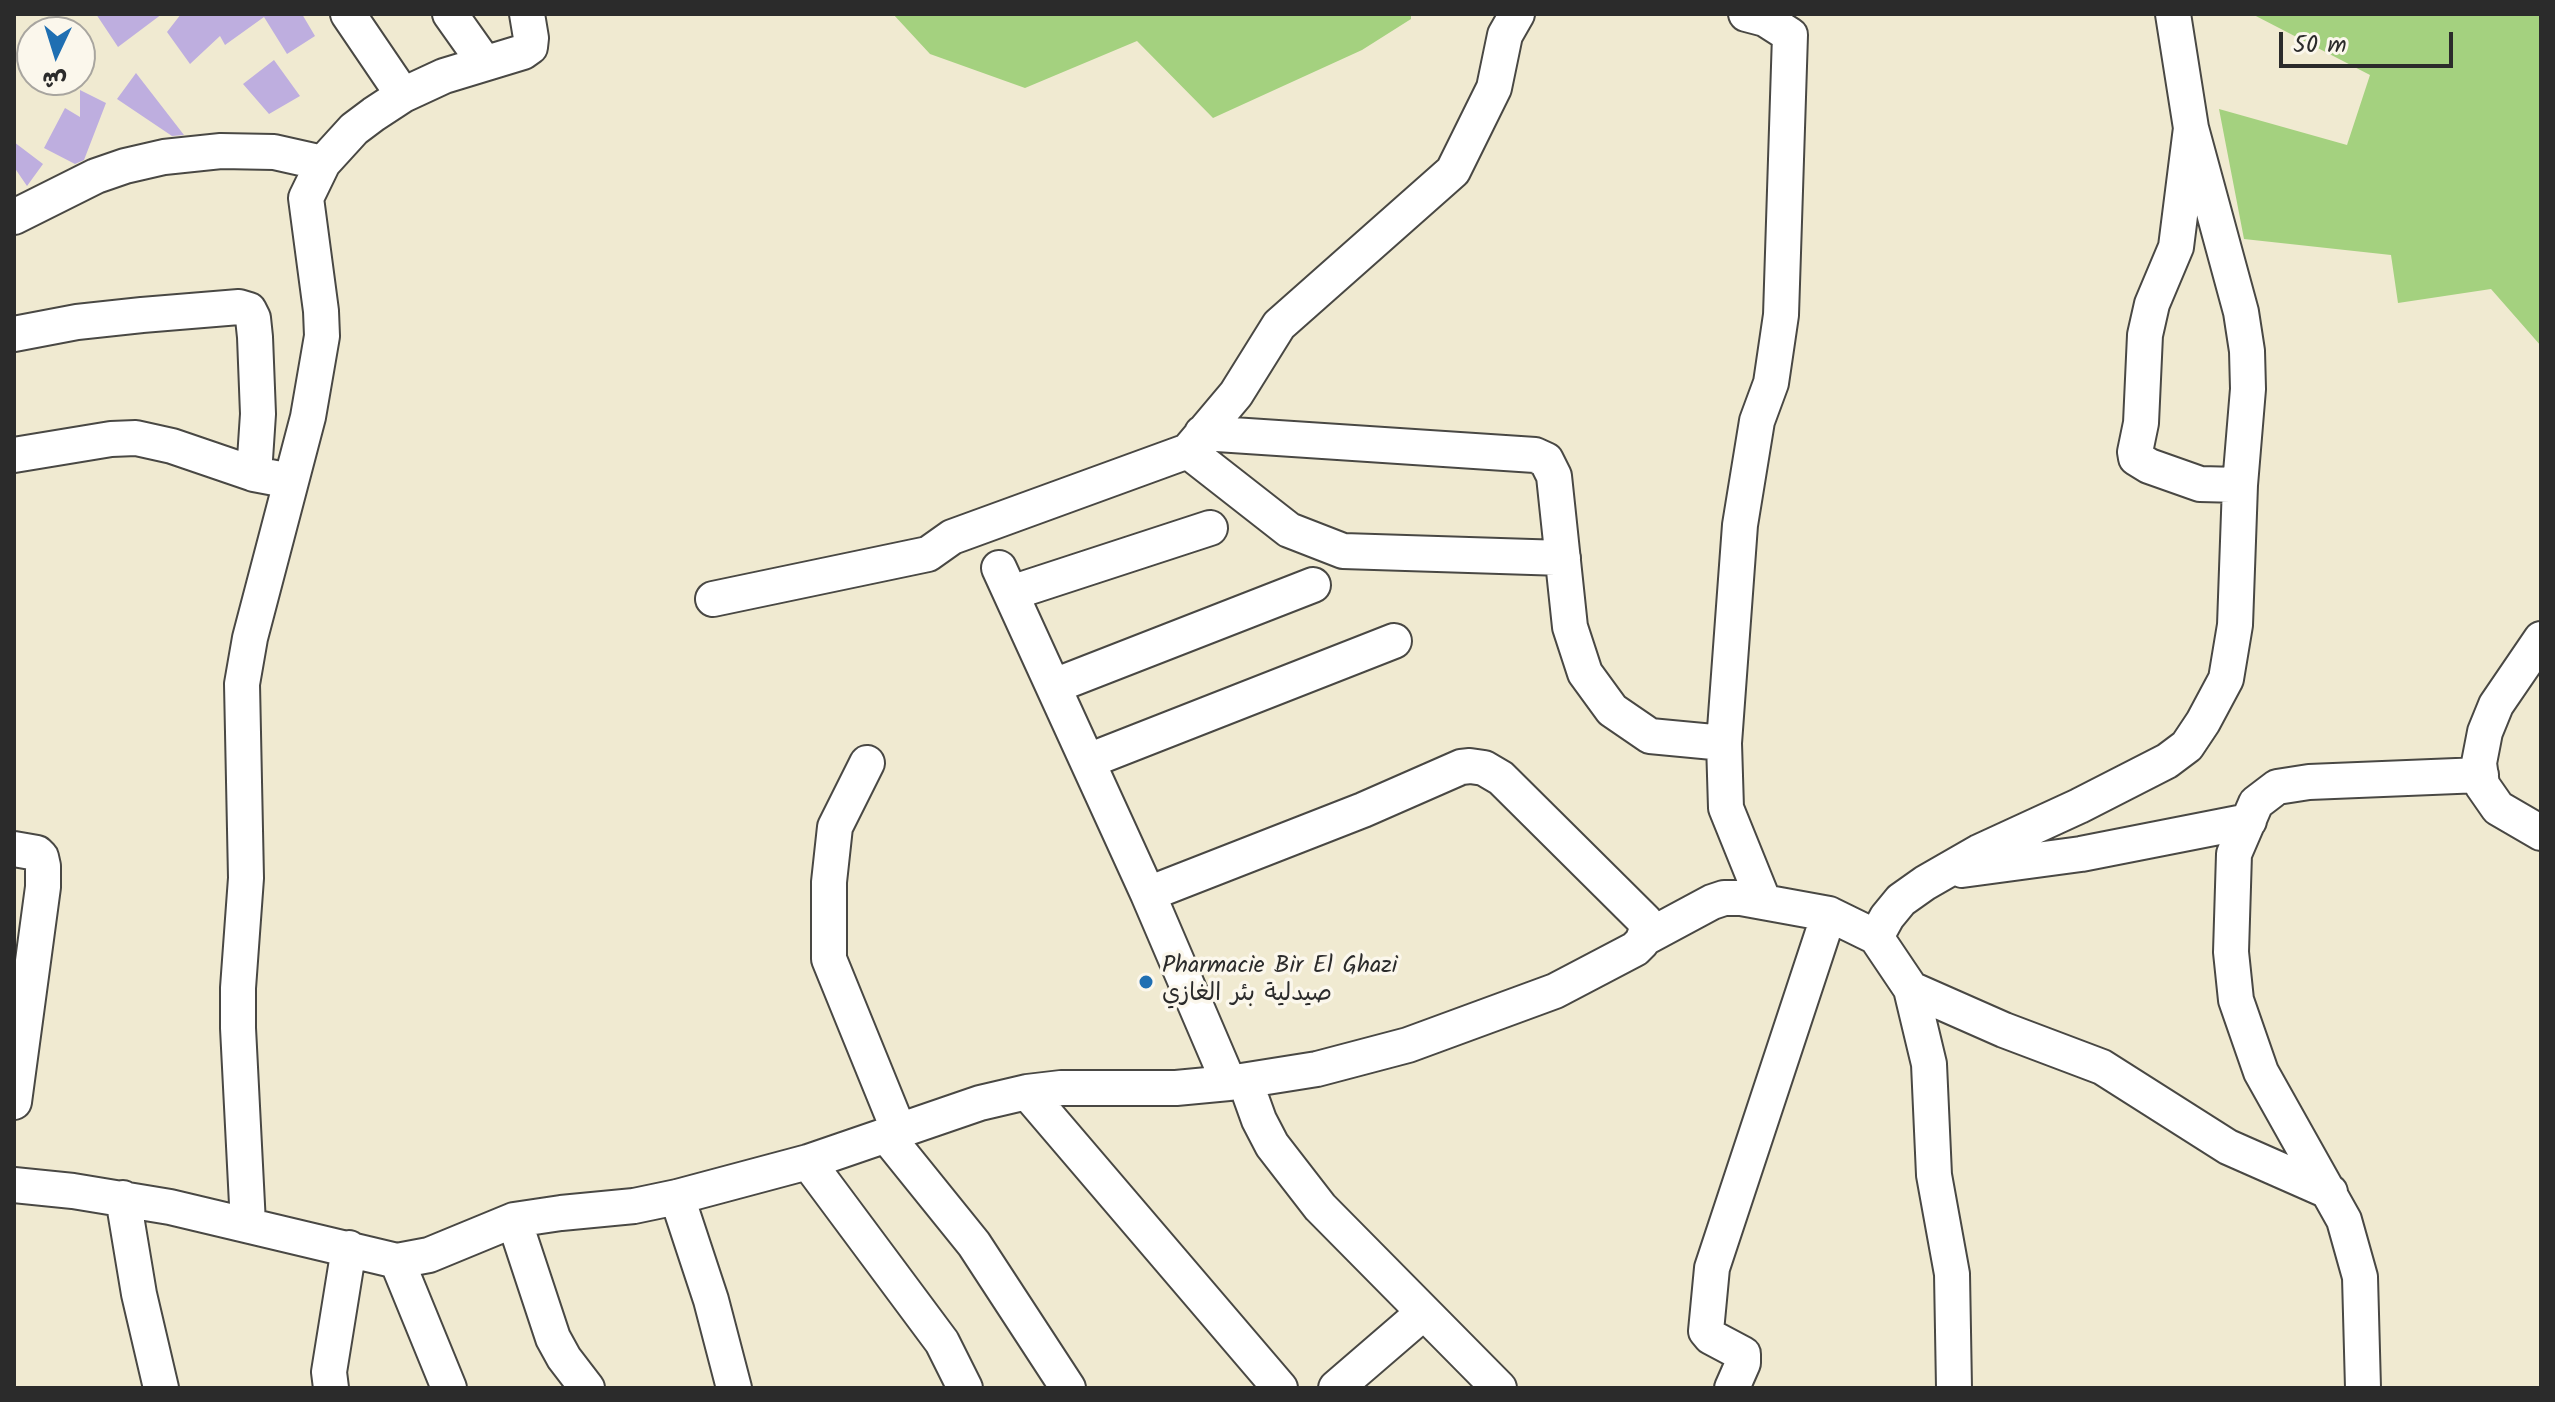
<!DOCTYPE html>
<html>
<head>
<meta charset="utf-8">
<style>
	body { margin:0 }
	#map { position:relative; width:2555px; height:1402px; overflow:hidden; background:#f0ead1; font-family:Kalam,"Playpen Sans Arabic",sans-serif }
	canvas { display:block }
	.frame { position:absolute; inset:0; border:16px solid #2b2b2b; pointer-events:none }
	.north { position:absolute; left:16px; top:16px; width:80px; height:80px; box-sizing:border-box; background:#fbf7ec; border:2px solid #a8a59f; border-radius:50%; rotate:184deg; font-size:22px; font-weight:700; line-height:32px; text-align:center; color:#2b2b2b }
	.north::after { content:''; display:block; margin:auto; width:28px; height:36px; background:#1f6fb2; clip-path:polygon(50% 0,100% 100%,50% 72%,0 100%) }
	.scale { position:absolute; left:2279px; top:32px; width:174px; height:36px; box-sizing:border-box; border:4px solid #2b2b2b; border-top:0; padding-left:10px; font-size:24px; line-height:28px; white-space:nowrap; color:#2b2b2b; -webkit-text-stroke:6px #fbf7ec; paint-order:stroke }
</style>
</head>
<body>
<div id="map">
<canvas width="2555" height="1402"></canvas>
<div class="frame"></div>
<div class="north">ش</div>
<div class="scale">50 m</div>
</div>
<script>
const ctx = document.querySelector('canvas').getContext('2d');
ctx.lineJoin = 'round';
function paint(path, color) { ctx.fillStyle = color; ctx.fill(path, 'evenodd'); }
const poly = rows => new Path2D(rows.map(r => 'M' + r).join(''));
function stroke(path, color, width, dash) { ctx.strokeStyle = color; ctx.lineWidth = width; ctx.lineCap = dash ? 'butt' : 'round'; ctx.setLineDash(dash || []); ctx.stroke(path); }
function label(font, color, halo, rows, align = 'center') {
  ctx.font = font + ' Kalam,"Playpen Sans Arabic",sans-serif'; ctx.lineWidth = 7; ctx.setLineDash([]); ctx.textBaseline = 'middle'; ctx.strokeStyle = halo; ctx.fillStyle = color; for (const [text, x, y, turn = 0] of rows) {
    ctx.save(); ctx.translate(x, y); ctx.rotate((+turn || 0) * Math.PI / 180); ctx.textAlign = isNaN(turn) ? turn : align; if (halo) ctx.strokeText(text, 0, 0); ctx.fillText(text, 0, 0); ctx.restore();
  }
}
const green = poly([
	[893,14,1411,14,1411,19,1362,50,1213,118,1137,41,1025,88,930,54],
	[2252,14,2541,14,2541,346,2491,289,2398,303,2391,255,2244,239,2219,109,2347,145,2370,75]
]);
const building = poly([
	[96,14,162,14,118,47],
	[181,14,302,14,315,36,287,54,264,17,225,45,220,36,190,64,167,32],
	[274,60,300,96,269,114,243,84],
	[136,73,184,135,172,136,117,99],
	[80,90,106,103,84,160,75,164,44,148,65,108,80,117],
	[14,142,43,164,27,186,14,167]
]);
const minor = poly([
	[348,14,403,95],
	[450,14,484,62],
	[1746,14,1765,19,1790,35,1781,315,1771,383,1757,421,1740,525,1724,743,1726,808,1764,902],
	[2173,14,2191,128,2176,247,2152,304,2145,335,2141,423,2135,452,2136,458,2149,466,2200,484,2240,485],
	[14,217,96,176,125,166,164,157,221,151,274,152,323,163],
	[14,334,77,322,142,315,239,307,249,310,253,318,255,337,258,414,254,474,291,481],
	[1202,433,1535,455,1546,460,1554,476,1570,627,1585,673,1612,710,1650,736,1724,743],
	[1188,451,1289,530,1343,551,1563,558],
	[14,455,111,439,136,438,172,446,254,474],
	[999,568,1148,894,1229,1083],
	[1011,593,1210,528],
	[713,599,928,554,952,537,1188,451,1236,394,1279,325,1453,171,1494,88,1505,35,1517,14],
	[2541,639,2496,705,2485,732,2479,763,2482,785,2498,808,2541,833],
	[1054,686,1313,585],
	[1088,761,1394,641],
	[867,763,835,827,829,882,829,959,899,1131],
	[14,849,37,853,41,857,43,866,43,887,14,1102],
	[1962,870,2081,854,2249,821],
	[1645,938,1712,902,1724,898,1741,898,1829,914,1876,937],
	[1911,989,2004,1030,2102,1067,2228,1147,2330,1192],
	[1245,1081,1259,1120,1272,1145,1320,1207,1499,1388],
	[1027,1092,1280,1388],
	[886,1135,974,1244,1068,1388],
	[808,1162,942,1342,965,1388],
	[14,1185,73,1191,170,1207,397,1261,429,1255,514,1220,561,1213,634,1206,677,1197,808,1162,980,1103,1027,1092,1061,1088,1176,1088,1229,1083,1317,1069,1408,1045,1555,991,1635,949,1642,942,1646,932,1645,921,1639,915,1501,778,1484,768,1470,766,1461,767,1363,810,1148,894],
	[677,1197,711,1300,734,1388],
	[123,1198,139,1294,161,1388],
	[514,1220,553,1338,564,1358,587,1388],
	[248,1224,238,1028,238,988,246,878,242,684,250,638,308,417,322,336,321,311,306,198,323,163,354,129,374,114,403,95,444,76,523,52,530,47,531,38,527,14],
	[397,1261,449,1388],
	[331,1388,329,1372,349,1248],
	[1336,1388,1423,1313],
	[1732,1388,1743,1363,1743,1354,1711,1337,1706,1331,1712,1268,1829,914],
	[1954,1388,1952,1274,1934,1175,1929,1064,1911,989,1876,937,1887,917,1901,900,1925,883,1979,852,2079,806,2167,761,2187,746,2203,722,2226,679,2235,625,2240,485,2248,389,2247,351,2241,312,2191,128],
	[2363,1388,2360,1277,2344,1220,2261,1072,2236,1000,2231,952,2234,854,2256,803,2277,787,2309,782,2481,775]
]);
const markers = [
	[1146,982,8,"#1f6fb2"]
];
const poiNames = [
	["Pharmacie Bir El Ghazi",1162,968],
	["صيدلية بئر الغازي",1162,996]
];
paint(green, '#a4d17f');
paint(building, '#beaedf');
stroke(minor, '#494844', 38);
stroke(minor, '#fff', 34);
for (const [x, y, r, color] of markers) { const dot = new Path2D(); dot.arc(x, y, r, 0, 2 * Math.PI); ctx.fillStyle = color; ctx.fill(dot); stroke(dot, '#fbf7ec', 3); }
label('24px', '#2b2b2b', '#fbf7ec', poiNames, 'left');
</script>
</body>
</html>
